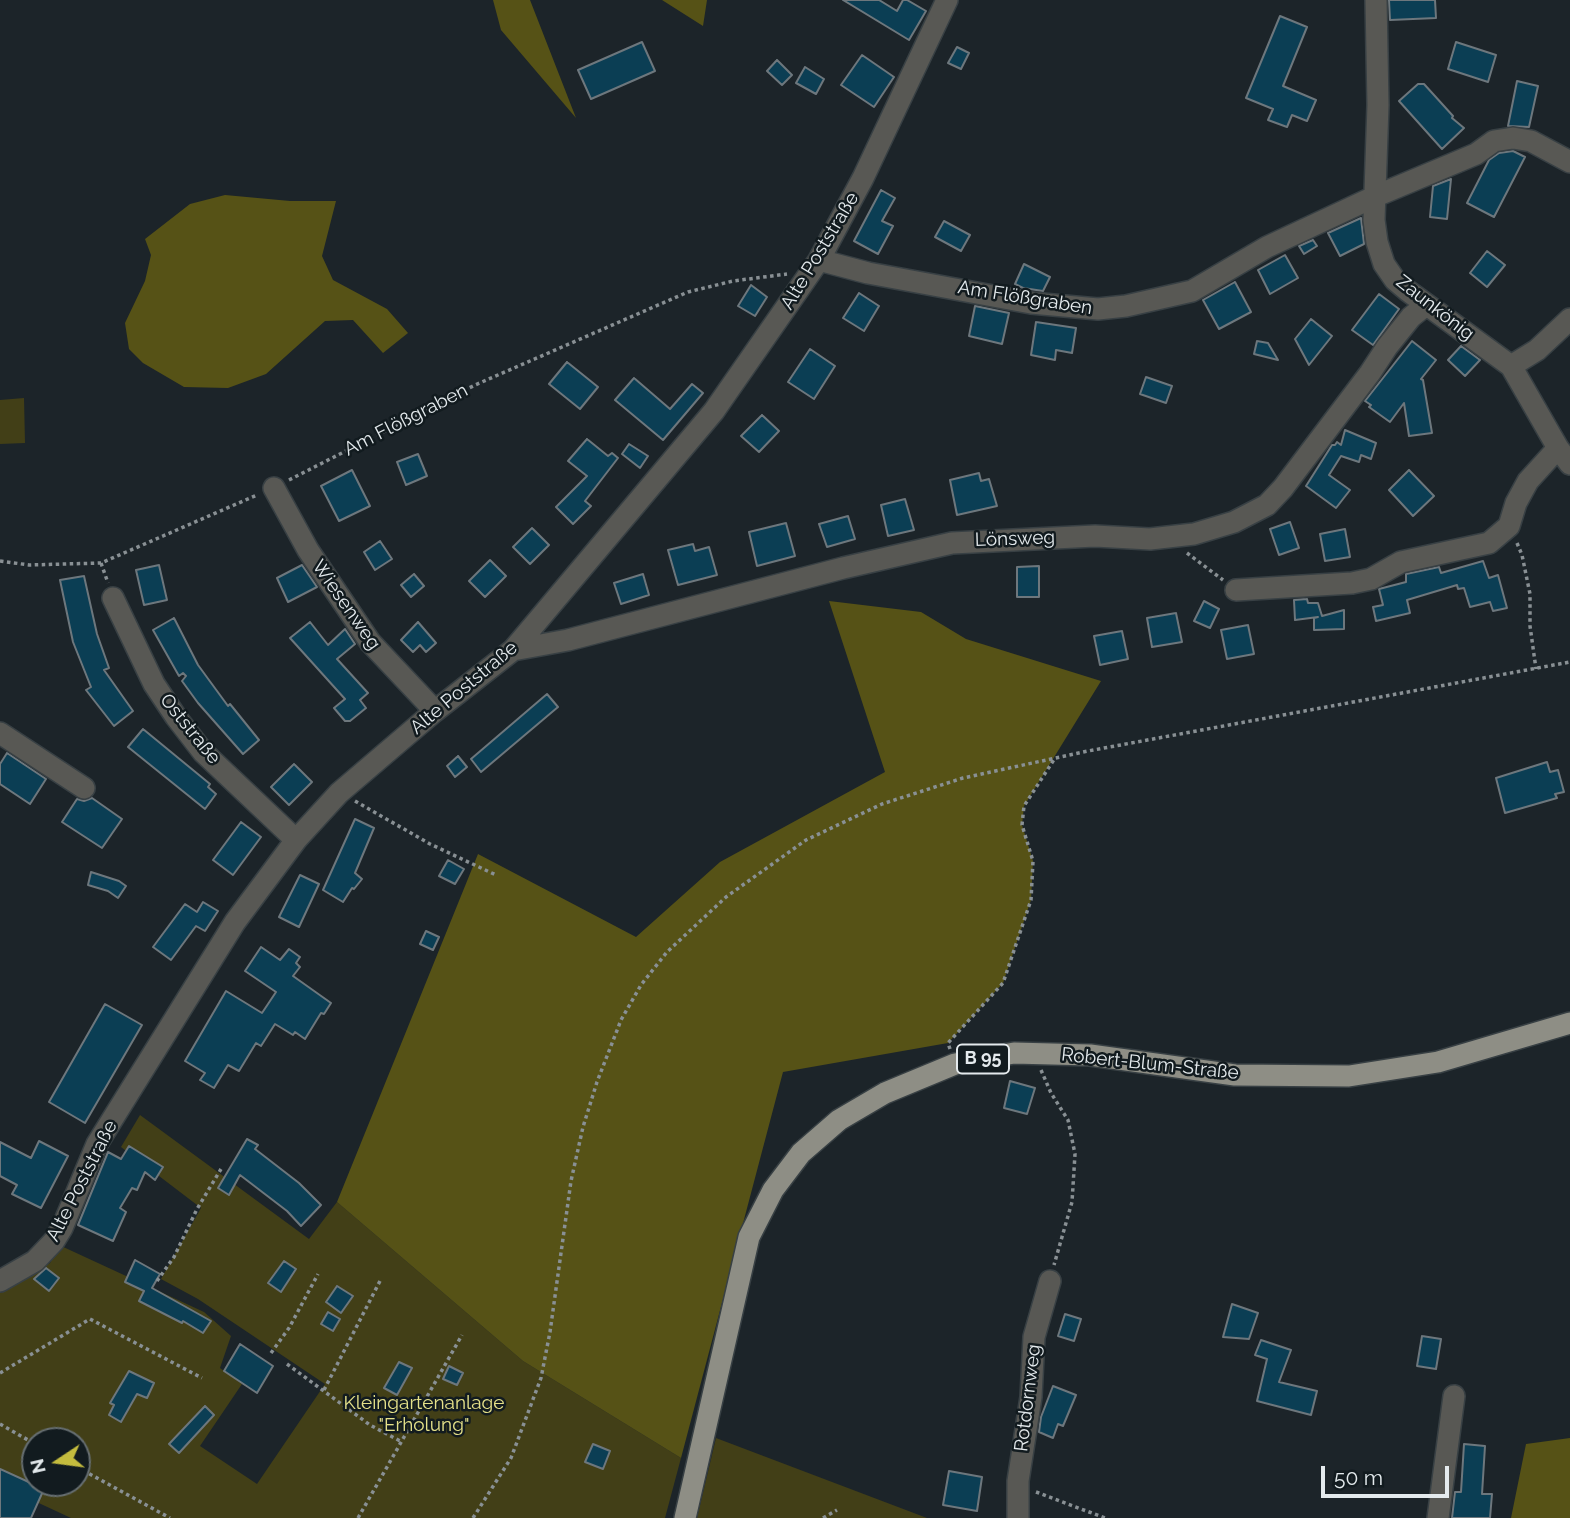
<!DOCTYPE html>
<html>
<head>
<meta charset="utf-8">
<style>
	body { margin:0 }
	#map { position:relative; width:1570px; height:1518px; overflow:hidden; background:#1c2429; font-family:Raleway,sans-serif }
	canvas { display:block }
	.north { position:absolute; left:21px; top:1427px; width:70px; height:70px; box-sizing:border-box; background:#121b1f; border:2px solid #666e71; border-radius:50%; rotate:257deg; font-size:19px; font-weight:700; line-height:28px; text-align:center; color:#e4eaed }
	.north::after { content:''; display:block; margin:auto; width:24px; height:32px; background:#c4bc3e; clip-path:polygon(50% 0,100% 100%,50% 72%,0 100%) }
	.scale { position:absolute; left:1321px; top:1466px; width:128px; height:32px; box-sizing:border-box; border:4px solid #e4eaed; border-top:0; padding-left:9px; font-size:21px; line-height:24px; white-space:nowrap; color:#e4eaed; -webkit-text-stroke:5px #121b1f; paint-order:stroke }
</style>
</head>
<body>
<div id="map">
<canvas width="1570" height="1518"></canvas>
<div class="north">N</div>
<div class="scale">50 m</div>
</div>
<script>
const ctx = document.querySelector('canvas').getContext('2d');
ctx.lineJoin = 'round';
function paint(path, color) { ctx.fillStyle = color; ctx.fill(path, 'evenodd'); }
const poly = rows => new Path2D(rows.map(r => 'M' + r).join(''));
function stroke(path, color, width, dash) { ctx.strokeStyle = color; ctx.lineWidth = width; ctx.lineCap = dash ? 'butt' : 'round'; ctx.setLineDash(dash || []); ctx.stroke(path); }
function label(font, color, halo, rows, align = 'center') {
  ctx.font = font + ' Raleway,sans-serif'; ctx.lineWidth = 5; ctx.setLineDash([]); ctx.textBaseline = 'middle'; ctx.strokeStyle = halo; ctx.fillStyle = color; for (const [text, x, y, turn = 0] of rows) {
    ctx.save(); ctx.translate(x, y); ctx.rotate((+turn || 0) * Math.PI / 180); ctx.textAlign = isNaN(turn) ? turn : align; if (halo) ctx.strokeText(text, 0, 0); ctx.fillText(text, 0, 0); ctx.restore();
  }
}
const green = poly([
	[24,398,25,443,0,444,0,400],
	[140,1115,309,1239,337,1202,523,1361,681,1458,665,1518,71,1518,0,1485,0,1293,50,1263,59,1245,204,1312,231,1336,220,1368,242,1384,200,1446,257,1484,325,1384,198,1299,161,1279,201,1208,121,1147],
	[35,1441,77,1441,77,1483,35,1483],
	[716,1438,927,1518,697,1518]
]);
const forest = poly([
	[493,0,530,0,576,118,501,30],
	[662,0,707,0,703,26],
	[225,195,290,201,336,201,322,256,333,280,387,309,408,333,383,353,353,320,325,321,266,374,228,388,184,387,143,363,129,349,125,323,145,281,151,255,145,239,190,204],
	[829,601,921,612,966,639,1101,681,1024,806,1022,825,1033,861,1031,900,1003,983,948,1043,783,1072,681,1458,523,1361,337,1202,478,854,636,937,720,862,885,772],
	[1570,1438,1570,1518,1511,1518,1526,1444]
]);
const building = poly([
	[843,0,879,0,897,11,903,0,907,0,926,11,909,40,843,0],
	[1389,0,1435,0,1436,18,1390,20,1389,0],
	[1280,16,1307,27,1283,86,1316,100,1307,121,1292,115,1287,127,1268,120,1273,109,1246,98,1280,16],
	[642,42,655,71,591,99,578,70,642,42],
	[1456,42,1496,55,1488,82,1448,69,1456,42],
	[957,47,969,53,961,69,948,63,957,47],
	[862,55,894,77,874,107,841,85,862,55],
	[777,60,792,75,782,85,767,71,777,60],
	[805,67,824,79,816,94,796,83,805,67],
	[1517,81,1538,86,1529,127,1508,126,1517,81],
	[1418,84,1424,84,1453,116,1452,118,1464,128,1442,149,1399,101,1418,84],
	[1513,151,1525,157,1494,217,1467,203,1489,160,1499,153,1513,151],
	[1451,179,1447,219,1430,217,1433,186,1451,179],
	[881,190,895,198,882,221,893,226,878,254,854,241,881,190],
	[1361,218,1364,244,1340,256,1328,233,1361,218],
	[944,221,970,235,961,251,935,237,944,221],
	[1313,240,1317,246,1304,254,1299,246,1313,240],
	[1487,251,1505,265,1487,287,1470,273,1487,251],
	[1285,255,1298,278,1270,294,1258,270,1285,255],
	[1024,264,1050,277,1043,291,1023,288,1015,284,1024,264],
	[1235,282,1251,312,1219,329,1203,300,1235,282],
	[751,285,767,297,755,316,738,306,751,285],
	[859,293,879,306,864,331,843,318,859,293],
	[1379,294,1399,309,1373,345,1352,330,1379,294],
	[975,306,1009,313,1002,344,969,336,975,306],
	[1311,319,1332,336,1309,365,1295,339,1311,319],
	[1036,322,1076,328,1072,353,1056,350,1055,360,1031,355,1036,322],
	[1257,341,1268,343,1278,360,1254,354,1257,341],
	[1412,341,1436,360,1421,379,1423,380,1432,433,1409,436,1404,403,1390,422,1369,407,1371,405,1365,401,1412,341],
	[1461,346,1480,360,1465,376,1448,360,1461,346],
	[810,349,835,366,814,399,788,382,810,349],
	[567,362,598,387,580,409,549,384,567,362],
	[1146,377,1172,386,1166,403,1140,394,1146,377],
	[634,378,670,409,692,384,703,393,663,440,615,400,634,378],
	[762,415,779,431,759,452,741,436,762,415],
	[1345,430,1376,443,1371,459,1361,455,1359,462,1341,456,1329,475,1350,490,1336,508,1306,486,1332,445,1335,445,1337,442,1341,445,1345,430],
	[587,439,608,456,612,453,618,458,585,501,591,506,573,524,556,507,587,476,568,461,587,439],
	[629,444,648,456,640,468,622,454,629,444],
	[418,454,427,476,406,485,397,462,418,454],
	[352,470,370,506,339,521,321,486,352,470],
	[1409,470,1434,496,1413,516,1389,490,1409,470],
	[979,473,981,481,989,479,997,506,957,515,950,480,979,473],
	[905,499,914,530,888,536,881,505,905,499],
	[848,516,855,539,827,547,819,524,848,516],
	[1290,522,1299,548,1279,555,1270,529,1290,522],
	[786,523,795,556,757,566,749,532,786,523],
	[532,528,549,545,530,564,513,547,532,528],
	[1345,529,1350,557,1325,561,1320,534,1345,529],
	[380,541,392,559,375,570,364,552,380,541],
	[693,544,695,551,709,547,717,575,678,585,668,550,693,544],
	[490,560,506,576,485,597,469,581,490,560],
	[1483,561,1489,578,1498,575,1507,608,1493,611,1490,602,1470,607,1464,588,1458,589,1457,585,1407,600,1410,613,1376,621,1373,607,1383,605,1379,589,1406,582,1406,574,1439,567,1441,573,1483,561],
	[159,565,167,600,144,605,136,570,159,565],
	[302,565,317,587,288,602,277,578,302,565],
	[1039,566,1039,597,1017,597,1017,567,1039,566],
	[414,574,424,586,411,597,401,585,414,574],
	[643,574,649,595,621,604,614,583,643,574],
	[84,576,97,634,109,668,104,670,133,711,114,726,86,690,91,687,73,642,60,580,84,576],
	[1307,599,1308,603,1318,603,1322,616,1344,610,1344,629,1314,630,1314,618,1318,617,1295,620,1294,600,1307,599],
	[1204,601,1219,609,1210,628,1194,621,1204,601],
	[1176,613,1182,642,1152,647,1147,618,1176,613],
	[174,618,198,665,228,706,230,704,259,740,243,754,198,703,182,681,186,676,183,673,179,676,153,630,174,618],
	[310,622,328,645,345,629,355,644,337,659,368,693,360,700,366,708,350,721,345,721,334,708,345,699,290,638,310,622],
	[418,622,436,643,426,652,420,645,413,652,401,640,418,622],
	[1248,625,1254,654,1227,659,1221,630,1248,625],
	[1122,631,1128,659,1100,665,1094,636,1122,631],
	[547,694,558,707,481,772,471,759,547,694],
	[143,729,210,784,208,787,216,794,205,809,128,747,143,729],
	[7,753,46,779,30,804,0,784,0,764,7,753],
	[458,756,467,767,455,777,447,766,458,756],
	[1547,762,1550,772,1558,770,1564,792,1555,794,1557,798,1505,813,1496,778,1547,762],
	[294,764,312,782,289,805,271,787,294,764],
	[92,798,122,819,102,848,62,822,77,799,84,801,92,798],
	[355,819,374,828,355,873,362,879,354,889,352,888,343,902,323,890,355,819],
	[241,822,261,837,233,875,213,860,241,822],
	[448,860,464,869,455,884,439,876,448,860],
	[91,872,119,881,126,886,118,898,108,891,88,885,91,872],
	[300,875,319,884,299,927,279,917,300,875],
	[203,902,218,911,205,931,196,926,171,960,153,947,185,904,197,912,203,902],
	[426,931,439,937,433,950,420,944,426,931],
	[261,947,280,960,289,949,300,957,296,963,300,967,293,976,331,1003,324,1014,321,1013,305,1039,295,1032,293,1035,275,1024,261,1046,256,1043,239,1071,228,1065,214,1088,200,1080,205,1073,185,1061,226,991,262,1013,276,992,245,971,261,947],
	[105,1004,142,1025,85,1123,49,1102,105,1004],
	[1010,1081,1035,1088,1027,1114,1004,1108,1010,1081],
	[247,1139,258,1145,255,1149,299,1183,321,1205,301,1226,287,1211,240,1175,229,1195,218,1188,247,1139],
	[39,1141,68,1156,41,1208,12,1194,17,1185,0,1176,0,1142,31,1158,39,1141],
	[129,1146,163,1167,155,1180,145,1172,137,1190,132,1188,120,1208,126,1212,113,1241,78,1225,108,1152,121,1159,129,1146],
	[135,1260,160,1274,152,1288,211,1321,203,1333,183,1321,182,1323,139,1301,144,1291,125,1282,135,1260],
	[284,1261,296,1269,281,1292,268,1283,284,1261],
	[46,1268,59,1278,49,1291,34,1279,46,1268],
	[337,1286,353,1296,341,1313,326,1302,337,1286],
	[1232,1304,1258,1313,1249,1339,1223,1337,1232,1304],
	[328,1312,340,1319,333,1331,321,1324,328,1312],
	[1065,1314,1081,1319,1074,1341,1058,1336,1065,1314],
	[1422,1336,1441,1339,1436,1369,1417,1366,1422,1336],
	[1261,1340,1291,1350,1279,1382,1317,1391,1311,1415,1257,1401,1267,1359,1255,1355,1261,1340],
	[240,1344,273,1366,257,1393,224,1371,240,1344],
	[399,1362,412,1368,397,1395,384,1388,399,1362],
	[449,1366,463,1373,457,1385,443,1379,449,1366],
	[129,1371,154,1383,147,1398,137,1394,121,1422,109,1415,114,1405,110,1403,129,1371],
	[1053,1386,1076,1395,1063,1426,1058,1424,1053,1438,1039,1432,1041,1417,1053,1386],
	[205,1406,214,1415,179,1453,169,1444,205,1406],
	[593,1444,610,1451,603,1469,585,1462,593,1444],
	[1464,1444,1485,1446,1482,1494,1492,1494,1490,1518,1452,1518,1455,1492,1461,1492,1464,1444],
	[0,1469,44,1489,31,1518,0,1518,0,1469],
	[949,1471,982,1477,977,1511,943,1505,949,1471]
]);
const path = poly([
	[289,480,475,385,688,292,733,281,787,274],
	[1517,543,1522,555,1530,594,1530,626,1536,669],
	[1187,553,1223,580],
	[0,561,29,565,101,563,257,495],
	[101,563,108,583],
	[355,801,430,844,496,875],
	[950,1049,948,1043,1003,983,1031,900,1033,861,1022,825,1024,806,1055,758],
	[1041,1070,1051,1093,1068,1120,1075,1154,1072,1202,1054,1265],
	[157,1281,174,1257,197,1209,221,1169],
	[271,1353,289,1328,318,1274],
	[287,1364,370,1425,402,1442],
	[0,1373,90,1319,202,1378],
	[324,1390,380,1281],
	[0,1424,35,1444],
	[77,1467,170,1518],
	[1036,1492,1105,1518],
	[358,1518,462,1335],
	[473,1518,511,1458,541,1378,550,1332,571,1181,583,1127,597,1082,621,1020,641,985,667,952,726,897,806,840,882,804,963,778,1088,751,1570,662],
	[823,1518,837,1510]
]);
const minor = poly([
	[1376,0,1378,105,1374,220,1377,242,1384,264,1395,280,1408,291,1511,366,1558,448,1570,464],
	[819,260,868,273,1031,303,1098,309,1126,306,1192,291,1267,247,1376,196,1476,154,1494,141,1513,138,1531,141,1570,162],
	[1511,366,1537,350,1570,319],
	[274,488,308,550,370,642,435,711],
	[1236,590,1352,583,1371,579,1401,562,1489,543,1509,526,1516,503,1528,481,1558,448],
	[113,598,154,684,176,717,203,752,296,840],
	[513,650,568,640,843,568,952,543,1095,536,1150,539,1194,534,1234,522,1267,505,1283,488,1370,373,1387,347,1411,317,1426,305],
	[0,733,84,788],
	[0,1281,35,1261,54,1241,62,1228,97,1144,235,922,296,840,339,793,435,711,513,650,714,411,819,260,863,178,947,0],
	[1018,1518,1018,1481,1031,1397,1034,1337,1050,1281],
	[1438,1518,1454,1396]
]);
const major = poly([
	[685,1518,749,1237,773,1190,801,1153,839,1120,885,1093,955,1064,1014,1053,1090,1055,1235,1075,1349,1076,1438,1062,1570,1023]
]);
const shields = [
	[983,1059,52]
];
const shieldNames = [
	["B 95",983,1059]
];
const streetNames = [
	["Alte Poststraße",820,251,-59],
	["Am Flößgraben",1025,298,9],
	["Zaunkönig",1435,308,38],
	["Am Flößgraben",406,420,-27],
	["Lönsweg",1015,539,-2],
	["Wiesenweg",346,605,55],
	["Alte Poststraße",464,688,-40],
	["Oststraße",190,729,51],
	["Robert-Blum-Straße",1150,1064,6],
	["Alte Poststraße",82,1181,-63],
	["Rotdornweg",1028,1398,-83]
];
const parkNames = [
	["Kleingartenanlage",424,1403],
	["\"Erholung\"",424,1425]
];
paint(green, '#423f17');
paint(forest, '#565216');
paint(building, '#0b3e54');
stroke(building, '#6d777d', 2);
stroke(minor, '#384044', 24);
stroke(major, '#384044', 24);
stroke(path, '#899094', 3.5, [3.5, 3.5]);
stroke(minor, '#585854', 21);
stroke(major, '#8e8e85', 21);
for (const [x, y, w] of shields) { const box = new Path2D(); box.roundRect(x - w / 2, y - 14.5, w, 29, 5); ctx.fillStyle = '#121b1f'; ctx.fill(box); stroke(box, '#e4eaed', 2); }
label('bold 18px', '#e4eaed', null, shieldNames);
label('19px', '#e4eaed', '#121b1f', streetNames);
label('19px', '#e5e189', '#121b1f', parkNames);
</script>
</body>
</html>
